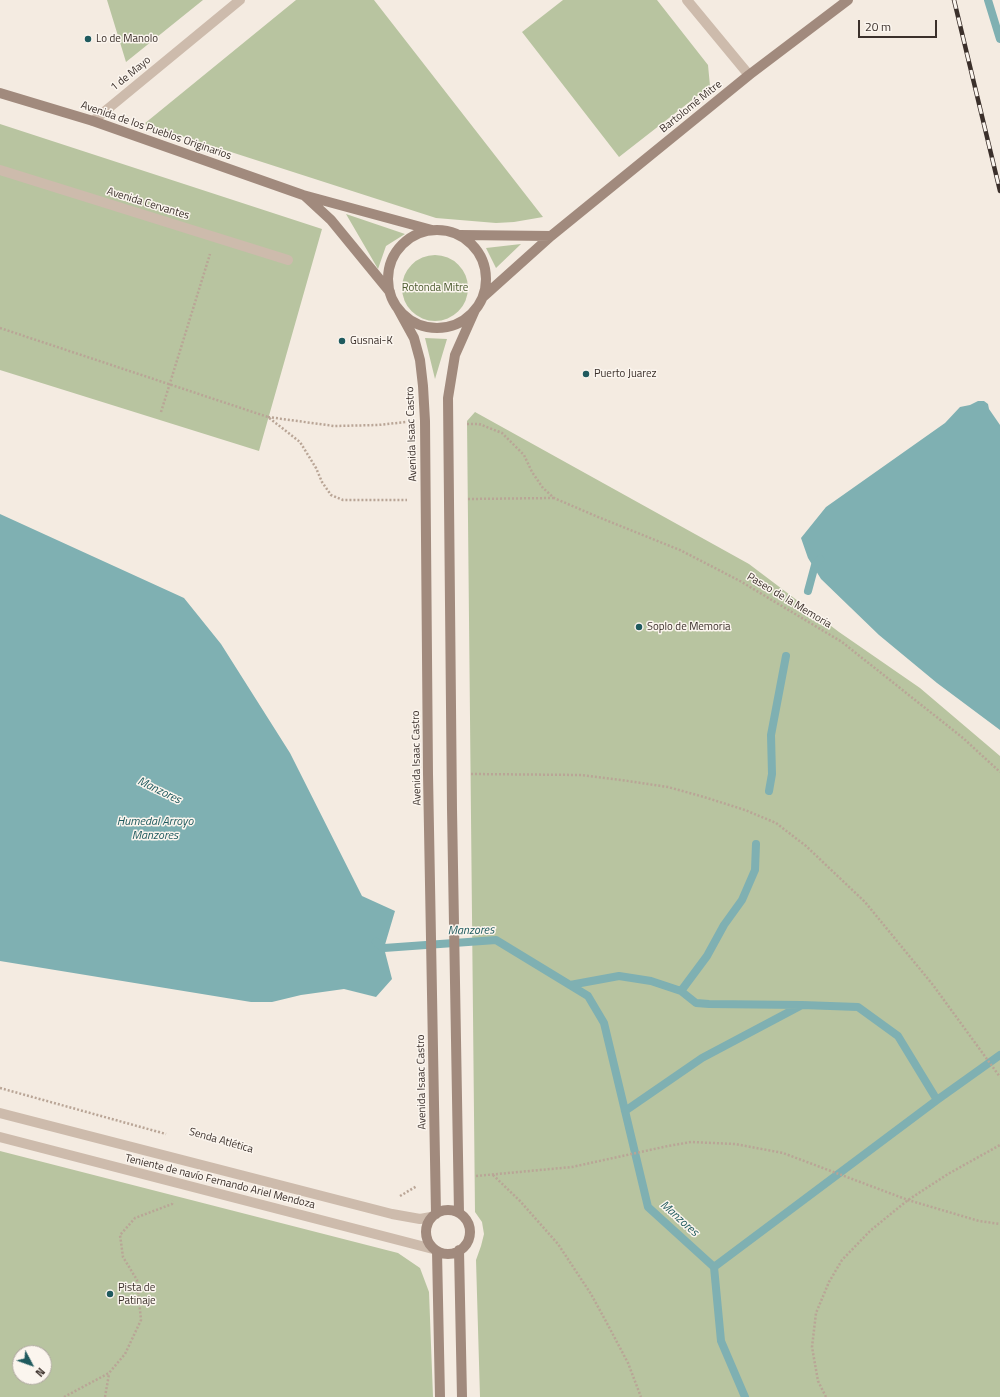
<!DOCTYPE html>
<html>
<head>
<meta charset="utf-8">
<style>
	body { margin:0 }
	#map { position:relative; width:1000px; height:1397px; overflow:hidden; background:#f4ebe1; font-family:"Titillium Web",sans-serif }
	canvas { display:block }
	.north { position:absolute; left:12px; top:1345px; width:40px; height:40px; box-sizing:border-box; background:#fbf5ee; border:1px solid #aea6a0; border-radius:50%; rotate:131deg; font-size:11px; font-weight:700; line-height:16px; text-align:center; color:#3b302b }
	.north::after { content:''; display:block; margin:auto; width:14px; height:18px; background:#1f5a5e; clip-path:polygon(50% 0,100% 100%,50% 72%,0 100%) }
	.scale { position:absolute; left:858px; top:20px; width:79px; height:18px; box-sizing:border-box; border:2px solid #3b302b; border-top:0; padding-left:5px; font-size:12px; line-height:14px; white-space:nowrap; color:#3b302b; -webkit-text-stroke:3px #fbf5ee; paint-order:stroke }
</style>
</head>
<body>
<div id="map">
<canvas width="1000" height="1397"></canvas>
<div class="north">N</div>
<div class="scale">20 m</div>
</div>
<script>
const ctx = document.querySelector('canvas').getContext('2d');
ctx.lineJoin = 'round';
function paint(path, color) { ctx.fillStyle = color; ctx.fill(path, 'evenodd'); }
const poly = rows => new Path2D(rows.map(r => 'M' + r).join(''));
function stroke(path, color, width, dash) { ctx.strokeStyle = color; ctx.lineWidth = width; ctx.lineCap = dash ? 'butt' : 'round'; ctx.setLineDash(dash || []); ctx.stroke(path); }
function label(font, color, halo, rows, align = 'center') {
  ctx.font = font + ' "Titillium Web",sans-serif'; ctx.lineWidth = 3; ctx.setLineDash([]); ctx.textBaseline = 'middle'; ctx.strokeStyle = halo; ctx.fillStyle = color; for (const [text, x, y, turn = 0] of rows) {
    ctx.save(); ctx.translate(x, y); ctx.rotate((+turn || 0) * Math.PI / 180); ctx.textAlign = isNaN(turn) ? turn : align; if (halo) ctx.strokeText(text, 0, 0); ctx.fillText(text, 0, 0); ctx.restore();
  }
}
const green = poly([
	[107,0,203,0,126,62],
	[296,0,374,0,543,217,514,222,496,223,436,218,144,124],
	[563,0,657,0,708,65,710,86,619,157,522,32],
	[0,124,322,229,259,451,0,370],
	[346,214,405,234,386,246,378,269],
	[521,244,496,268,486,248],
	'402 288a33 33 0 1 1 66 0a33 33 0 1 1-66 0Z',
	[425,338,447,339,435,379],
	[475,412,749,564,839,632,920,688,1000,756,1000,1397,480,1397,476,1260,481,1246,484,1234,482,1222,475,1212,467,421],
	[0,1151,398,1253,420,1268,429,1292,433,1397,0,1397],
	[20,1353,44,1353,44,1377,20,1377]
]);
const water = poly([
	[978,401,984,401,988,404,989,409,1000,425,1000,730,937,683,879,635,821,579,808,558,801,538,826,507,945,423,960,407,970,405],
	[0,514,184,598,221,644,290,753,362,896,395,911,384,948,392,979,376,997,344,989,301,995,272,1002,251,1002,0,961]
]);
const stream = poly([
	[988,0,1000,39],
	[808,591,815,565,820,559],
	[769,791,772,774,771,735,786,656],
	[376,942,384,948,496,940,588,996,604,1023,648,1207,714,1267,721,1341,745,1397],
	[570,985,619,976,651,981,681,991,707,956,724,925,742,900,755,870,756,844],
	[681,991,696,1003,709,1004,801,1005],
	[625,1111,702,1058,802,1005,858,1007,898,1036,937,1100,1000,1055],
	[714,1267,937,1100]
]);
const path = poly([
	[0,328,268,417,300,442,316,468,322,482,331,495,343,500,407,500],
	[161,412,210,254],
	[268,417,334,426,378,425,406,422],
	[467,424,479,424,502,433,524,455,532,472,543,488,554,498,598,517,680,550,740,581,842,642,963,738,1000,772],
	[468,499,554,498],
	[471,774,581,775,621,780,668,787,704,797,745,810,776,823,806,846,865,902,933,985,1000,1077],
	[0,1088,166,1134],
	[493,1175,520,1201,558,1244,591,1294,609,1327,628,1363,641,1397],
	[476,1176,572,1167,668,1146,691,1142,735,1144,783,1153,908,1200,979,1221,1000,1224],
	[400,1196,417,1186],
	[64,1397,109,1373,125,1354,141,1320,137,1280,123,1257,120,1235,135,1218,172,1204,173,1201],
	[105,1397,109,1374],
	[826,1397,818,1381,812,1347,816,1313,829,1282,842,1260,871,1230,908,1200,948,1174,1000,1145]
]);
const street = poly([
	[687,0,749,75],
	[93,121,240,0],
	[0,170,288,260],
	[0,1113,392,1214,420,1219,431,1217],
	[0,1137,433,1249]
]);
const secondary = poly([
	[0,93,93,121,303,195,432,230],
	[305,196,331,220,390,292],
	'388 279a49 49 0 1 1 98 0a49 49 0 1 1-98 0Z',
	[460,235,551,236],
	[483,297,551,236,749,75,848,0],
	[397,307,414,338,420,360,423,386,425,421,428,774,436,1214],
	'426 1232a22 22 0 1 1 44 0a22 22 0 1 1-44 0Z',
	[459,1213,452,809,448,398,455,355,475,310],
	[459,1250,462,1397],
	[437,1251,440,1397]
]);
const rail = poly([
	[954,0,1000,191]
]);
const markers = [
	[88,39,4,"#1f5a5e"],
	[342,341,4,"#1f5a5e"],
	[586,374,4,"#1f5a5e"],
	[639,627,4,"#1f5a5e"],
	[110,1294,4,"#1f5a5e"]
];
const poiNames = [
	["Lo de Manolo",96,39],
	["Gusnai-K",350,341],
	["Puerto Juarez",594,374],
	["Soplo de Memoria",647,627],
	["Pista de",118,1288],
	["Patinaje",118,1301]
];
const streetNames = [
	["1 de Mayo",131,74,-39],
	["Bartolomé Mitre",691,107,-39],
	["Avenida de los Pueblos Originarios",156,131,19],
	["Avenida Cervantes",148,204,17],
	["Avenida Isaac Castro",412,434,-92],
	["Paseo de la Memoria",789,601,31],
	["Avenida Isaac Castro",417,758,-91],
	["Avenida Isaac Castro",422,1082,-91],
	["Senda Atlética",221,1141,16],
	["Teniente de navío Fernando Ariel Mendoza",220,1182,14]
];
const parkNames = [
	["Rotonda Mitre",435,288]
];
const waterNames = [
	["Manzores",159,791,26],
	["Humedal Arroyo",155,822],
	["Manzores",155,836],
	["Manzores",471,931,-1],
	["Manzores",679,1219,42]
];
paint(green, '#b8c4a0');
paint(water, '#7fb0b2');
stroke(stream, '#7fb0b2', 8);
stroke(path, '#b9a596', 2.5, [2, 2]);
stroke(street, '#cdbbac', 10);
stroke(secondary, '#a18a7d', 10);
stroke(rail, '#3b302b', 4.5);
stroke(rail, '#fbf5ee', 3, [9]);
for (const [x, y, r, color] of markers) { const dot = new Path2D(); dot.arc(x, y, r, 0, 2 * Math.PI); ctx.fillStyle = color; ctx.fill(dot); stroke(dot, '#fbf5ee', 1.5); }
label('11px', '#3b302b', '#fbf5ee', poiNames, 'left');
label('11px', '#3b302b', '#fbf5ee', streetNames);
label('11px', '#4a5a2e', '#fbf5ee', parkNames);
label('italic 12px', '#1f5a5e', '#fbf5ee', waterNames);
</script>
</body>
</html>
